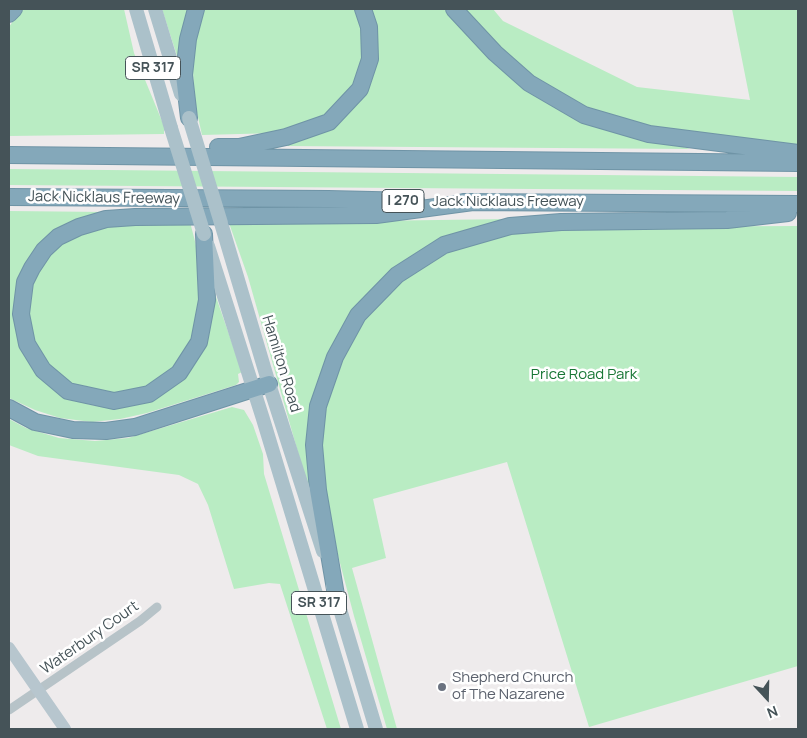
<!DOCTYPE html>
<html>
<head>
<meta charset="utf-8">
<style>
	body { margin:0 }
	#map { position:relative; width:807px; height:738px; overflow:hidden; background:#eeebec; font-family:Manrope,sans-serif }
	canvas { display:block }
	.frame { position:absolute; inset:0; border:10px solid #455358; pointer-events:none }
	.north { position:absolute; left:742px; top:673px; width:50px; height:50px; -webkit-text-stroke:4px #fff; paint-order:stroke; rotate:159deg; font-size:14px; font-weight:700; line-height:20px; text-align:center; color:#455358 }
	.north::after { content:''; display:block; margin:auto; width:18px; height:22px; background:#455358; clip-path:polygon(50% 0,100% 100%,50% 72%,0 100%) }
</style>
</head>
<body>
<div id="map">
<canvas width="807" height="738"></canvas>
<div class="frame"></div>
<div class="north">N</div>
</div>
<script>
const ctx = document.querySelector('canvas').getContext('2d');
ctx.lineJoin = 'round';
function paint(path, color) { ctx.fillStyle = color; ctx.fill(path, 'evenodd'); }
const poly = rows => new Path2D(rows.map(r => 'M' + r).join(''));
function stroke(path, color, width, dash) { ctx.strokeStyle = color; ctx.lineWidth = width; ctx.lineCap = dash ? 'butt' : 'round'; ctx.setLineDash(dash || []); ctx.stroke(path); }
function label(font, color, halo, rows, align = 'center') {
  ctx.font = font + ' Manrope,sans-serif'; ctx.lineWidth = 5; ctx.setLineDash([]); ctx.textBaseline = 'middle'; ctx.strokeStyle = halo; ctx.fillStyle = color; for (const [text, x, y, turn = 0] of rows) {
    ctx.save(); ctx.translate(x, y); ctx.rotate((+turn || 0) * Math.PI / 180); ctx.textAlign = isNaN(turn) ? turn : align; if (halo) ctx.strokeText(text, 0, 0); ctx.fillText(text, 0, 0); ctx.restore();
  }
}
const green = poly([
	[21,9,124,9,134,53,164,126,164,134,9,136,9,27],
	[162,9,192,9,181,56,177,56],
	[203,9,359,9,362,19,364,67,338,110,278,133,202,135,194,99,193,70,194,40],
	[369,9,447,9,518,80,668,142,690,149,284,146,283,142,343,119,361,97],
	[463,9,493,9,503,21,637,87,750,100,732,9,798,9,798,145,662,131,597,113,537,81,513,61],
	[9,169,798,177,798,191,9,185],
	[9,211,106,212,37,255,21,337,75,400,91,405,107,407,149,401,168,391,185,377,215,294,242,372,238,374,239,382,236,385,147,413,120,419,92,422,60,418,35,410,9,398],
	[508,219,407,262,326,369,313,489,309,491,248,277,229,223],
	[190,222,197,249,202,281,196,334,175,372,131,395,72,387,41,359,27,324,33,280,56,247,98,226],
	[798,226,798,666,589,727,507,462,373,499,386,558,352,568,397,729,387,729,354,616,331,529,322,470,321,435,327,400,337,367,355,333,379,300,400,282,435,259,466,244,518,230,595,227],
	[232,407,244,410,253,425,263,454,264,474,341,729,327,729,280,584,269,583,234,589,208,505,198,484,179,475,38,456,9,445,9,419,26,428,59,438,95,441,128,438]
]);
const minor = poly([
	[9,710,140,621,157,607]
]);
const secondary = poly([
	[9,648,65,729]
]);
const primary = poly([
	[136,9,171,128],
	[155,9,181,94],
	[221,223,269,384,323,551],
	[208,246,263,419,357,729],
	[333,586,376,729]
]);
const motorway = poly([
	[454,9,495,53,529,83,584,115,649,134,798,153],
	[9,14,14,9],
	[189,118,184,75,188,39,196,9],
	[218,147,239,147,286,137,329,122,360,89,370,59,369,27,363,9],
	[9,155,798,163],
	[9,197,328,199,416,201],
	[463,202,798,204],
	[204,234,207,300,199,342,179,373,149,394,114,401,68,391,43,370,27,344,21,314,25,282,32,268,44,250,58,237,79,227,106,219,135,217,376,215,473,202],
	[9,408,35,422,73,430,106,431,135,427,269,384],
	[336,595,318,490,314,445,318,406,335,357,358,315,397,275,444,245,510,226,561,222,727,220,788,213]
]);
const primaryBridge = poly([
	[189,118,221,223],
	[171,128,204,234]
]);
const markers = [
	[442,687,5,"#6b7280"]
];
const shields = [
	[153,68,55],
	[403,201,42],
	[319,603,55]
];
const shieldNames = [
	["SR 317",153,68],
	["I 270",403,201],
	["SR 317",319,603]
];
const streetNames = [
	["Jack Nicklaus Freeway",104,198,1],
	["Jack Nicklaus Freeway",508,202],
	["Hamilton Road",281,364,73],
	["Waterbury Court",90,638,-35]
];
const parkNames = [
	["Price Road Park",584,375]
];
const worshipNames = [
	["Shepherd Church",452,678],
	["of The Nazarene",452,695]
];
paint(green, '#b9ecc3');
stroke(motorway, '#6f94a6', 18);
stroke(minor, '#b7c3c8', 9);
stroke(secondary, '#b7c6ce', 12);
stroke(primary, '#abc1ca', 14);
stroke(motorway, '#84a8ba', 16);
stroke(primaryBridge, '#abc1ca', 14);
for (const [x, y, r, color] of markers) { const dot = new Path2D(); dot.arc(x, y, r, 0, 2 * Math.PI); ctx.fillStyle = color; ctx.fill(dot); stroke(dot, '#fff', 2); }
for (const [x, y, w] of shields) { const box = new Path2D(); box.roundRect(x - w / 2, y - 11.5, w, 23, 4); ctx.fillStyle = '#fff'; ctx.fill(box); stroke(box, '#455358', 1); }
label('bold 14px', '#455358', null, shieldNames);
label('15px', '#455358', '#fff', streetNames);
label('15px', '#187635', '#fff', parkNames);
label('15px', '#5b616d', '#fff', worshipNames, 'left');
</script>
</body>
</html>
